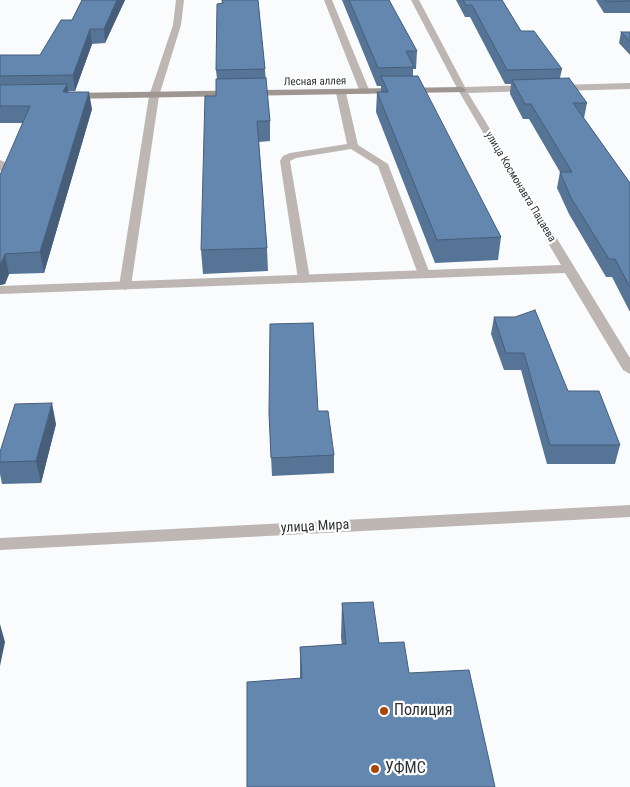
<!DOCTYPE html>
<html>
<head>
<meta charset="utf-8">
<style>
	body { margin:0 }
	canvas { display:block; background:#f9fbfd }
</style>
</head>
<body>
<canvas width="630" height="787"></canvas>
<script>
const ctx = document.querySelector('canvas').getContext('2d');
ctx.lineJoin = 'round';
const poly = rows => new Path2D(rows.map(r => 'M' + r).join(''));
function paint(path, color) { ctx.fillStyle = color; ctx.fill(path, 'evenodd'); }
function stroke(path, color, width, dash) { ctx.strokeStyle = color; ctx.lineWidth = width; ctx.lineCap = dash ? 'butt' : 'round'; ctx.setLineDash(dash || []); ctx.stroke(path); }
function label(font, color, halo, rows, align = 'center') {
  ctx.font = font + ' "Roboto Condensed",sans-serif'; ctx.lineWidth = 4.5; ctx.setLineDash([]); ctx.textBaseline = 'middle'; ctx.strokeStyle = halo; ctx.fillStyle = color; for (const [text, x, y, turn = 0] of rows) {
    ctx.save(); ctx.translate(x, y); ctx.rotate((+turn || 0) * Math.PI / 180); ctx.textAlign = isNaN(turn) ? turn : align; if (halo) ctx.strokeText(text, 0, 0); ctx.fillText(text, 0, 0); ctx.restore();
  }
}
const lane = poly([
	[324,0,332,0,370,92,368,94,360,92,324,0],
	[341,90,346,93,358,145,388,164,430,274,428,277,420,277,418,274,378,166,351,149,296,158,290,161,310,279,304,283,298,279,280,161,283,156,290,153,347,144,336,93,341,90],
	[154,93,159,96,131,286,125,290,119,286,149,96,154,93],
	[0,160,7,163,4,170,0,171,0,160]
]);
const street = poly([
	[176,0,184,0,181,25,159,96,154,99,149,96,173,25,176,0],
	[411,0,419,0,465,87,531,85,535,88,531,91,468,93,630,358,630,374,623,370,565,273,0,294,0,286,561,265,458,90,411,0],
	[630,83,630,89,557,91,553,88,557,85,630,83],
	[630,505,630,517,0,550,0,538,630,505]
]);
const secondary = poly([
	[462,87,466,90,465,92,69,99,64,96,69,93,462,87]
]);
const wall = poly([
	[82,0,125,0,105,43,92,44,75,91,68,91,69,92,92,109,44,273,9,274,5,284,0,285,22,123,0,123,0,55,40,55,72,20],
	[222,0,258,0,270,121,270,141,259,142,267,248,268,271,203,274,201,250,216,96,217,79,216,70],
	[342,0,389,0,417,51,416,69,413,69,413,76,501,237,498,260,435,263,376,112,377,92,381,92,381,86,377,86],
	[456,0,502,0,521,31,562,69,560,78,587,103,584,118,630,183,630,312,612,277,606,277,569,214,557,188,560,172,529,119,523,119,510,94,511,84,505,84,470,17,465,17],
	[596,0,630,0,630,13,604,13],
	[621,32,630,32,630,55,619,43],
	[494,317,568,391,620,445,615,464,547,464,521,370,504,370,491,334],
	[318,411,334,455,334,473,272,476,269,413],
	[56,424,41,483,2,484,0,474,0,452],
	[342,603,379,643,409,673,300,679,300,647,342,645,341,638]
]);
const shadedWall = poly([
	[117,0,125,0,105,43,104,29],
	[90,29,92,44,75,91,73,75],
	[67,84,70,101,63,92],
	[89,92,92,109,44,273,40,252],
	[5,254,9,274,5,284,0,285,0,264],
	[52,403,56,424,41,483,36,461],
	[0,624,5,642,0,666]
]);
const building = poly([
	[82,0,117,0,104,29,90,29,73,75,0,76,0,55,40,55,61,20,72,20,82,0],
	[222,0,258,0,265,69,216,70,217,4,223,3,222,0],
	[349,0,389,0,417,51,406,51,414,67,378,68,349,0],
	[463,0,502,0,521,31,534,31,562,69,507,70,472,5,466,5,463,0],
	[605,0,630,0,630,1,606,2,605,0],
	[621,32,630,32,630,41,621,32],
	[381,76,418,76,501,237,437,240,377,92,388,92,381,76],
	[266,78,270,121,257,121,267,248,201,250,205,96,216,96,216,79,266,78],
	[569,78,587,103,573,103,630,183,630,287,615,259,609,259,571,198,560,172,572,172,531,104,525,104,512,80,569,78],
	[67,84,63,92,89,92,40,252,5,254,1,263,0,264,0,175,30,106,0,106,0,85,67,84],
	[535,310,568,391,599,391,620,445,550,445,524,353,506,353,494,317,515,317,535,310],
	[313,323,318,411,328,411,334,455,271,458,269,413,270,324,313,323],
	[52,403,36,461,0,462,0,452,15,404,52,403],
	[373,602,379,643,404,642,409,673,469,670,495,787,247,787,247,682,302,678,300,647,346,644,342,603,373,602]
]);
const markers = [
	[384,711,5,"#a84606"],
	[375,769,5,"#a84606"]
];
const farStreetnames = [
	["Лесная аллея",315,82,-1],
	["улица Космонавта Пацаева",520,187,59]
];
const streetNames = [
	["улица Мира",315,527,-3]
];
const nearPoinames = [
	["Полиция",394,711],
	["УФМС",385,769]
];
paint(lane, '#bdb6b3');
paint(street, '#bdb6b3');
paint(secondary, '#9f9591');
paint(wall, '#567496');
paint(shadedWall, '#465e7a');
paint(building, '#6487af');
stroke(building, '#465e7a', 1);
for (const [x, y, r, color] of markers) { const dot = new Path2D(); dot.arc(x, y, r, 0, 2 * Math.PI); ctx.fillStyle = color; ctx.fill(dot); stroke(dot, '#fff', 2); }
label('11px', '#2e3236', '#fff', farStreetnames);
label('14px', '#2e3236', '#fff', streetNames);
label('16px', '#2e3236', '#fff', nearPoinames, 'left');
</script>
</body>
</html>
